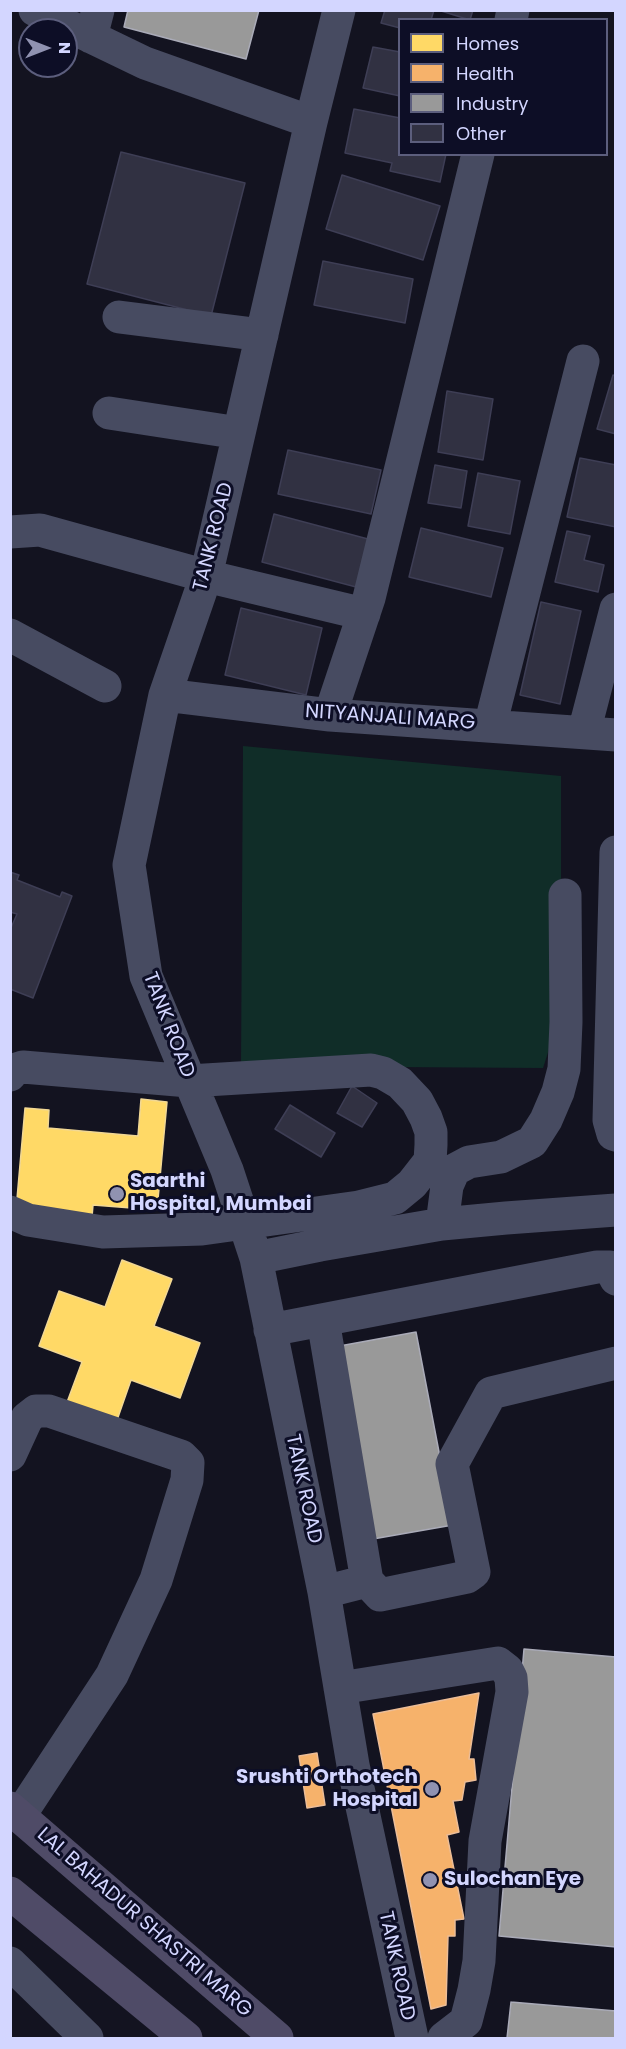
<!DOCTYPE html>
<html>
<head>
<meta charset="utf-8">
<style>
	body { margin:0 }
	#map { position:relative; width:626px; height:2049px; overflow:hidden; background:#131320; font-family:Poppins,sans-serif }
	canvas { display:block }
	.frame { position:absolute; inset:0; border:12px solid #d3d6ff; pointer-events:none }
	.legend { position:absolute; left:398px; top:18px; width:210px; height:138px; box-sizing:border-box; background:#0d0e26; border:2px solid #5c5e7d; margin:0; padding:8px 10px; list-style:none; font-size:18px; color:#d3d6ff }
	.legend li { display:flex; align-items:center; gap:12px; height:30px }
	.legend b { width:30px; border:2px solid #5c5e7d }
	.north { position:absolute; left:18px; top:18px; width:60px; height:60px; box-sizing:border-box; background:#0d0e26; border:2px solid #5c5e7d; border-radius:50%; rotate:90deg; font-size:16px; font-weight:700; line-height:24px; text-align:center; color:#d3d6ff }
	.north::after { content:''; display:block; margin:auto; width:21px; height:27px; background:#9092b1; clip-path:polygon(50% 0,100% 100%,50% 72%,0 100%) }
</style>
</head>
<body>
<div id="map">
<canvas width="626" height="2049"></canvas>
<div class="frame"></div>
<ul class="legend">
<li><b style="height:16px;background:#ffd966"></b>Homes</li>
<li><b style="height:16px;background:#f6b26b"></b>Health</li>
<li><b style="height:16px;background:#999"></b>Industry</li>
<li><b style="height:16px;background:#313142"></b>Other</li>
</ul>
<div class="north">N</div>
</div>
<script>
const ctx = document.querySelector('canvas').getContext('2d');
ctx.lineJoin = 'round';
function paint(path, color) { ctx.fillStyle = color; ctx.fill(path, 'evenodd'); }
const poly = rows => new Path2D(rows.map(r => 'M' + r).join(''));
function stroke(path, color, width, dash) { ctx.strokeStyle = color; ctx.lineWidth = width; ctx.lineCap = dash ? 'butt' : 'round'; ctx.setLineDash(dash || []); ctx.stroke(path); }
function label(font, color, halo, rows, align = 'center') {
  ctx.font = font + ' Poppins,sans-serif'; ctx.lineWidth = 6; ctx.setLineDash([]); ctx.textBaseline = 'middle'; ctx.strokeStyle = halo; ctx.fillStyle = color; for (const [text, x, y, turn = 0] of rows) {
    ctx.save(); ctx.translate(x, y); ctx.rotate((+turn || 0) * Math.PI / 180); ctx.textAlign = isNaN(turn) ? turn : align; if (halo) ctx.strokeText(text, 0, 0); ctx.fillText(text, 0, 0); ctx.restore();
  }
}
const green = poly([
	[243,746,561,776,561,1012,543,1068,241,1066]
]);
const homes = poly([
	[141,1099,167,1102,157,1210,93,1205,92,1217,16,1210,25,1108,49,1110,48,1128,138,1136,141,1099],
	[122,1260,172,1279,154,1326,200,1343,180,1398,131,1380,116,1423,66,1405,82,1362,39,1346,59,1291,105,1307,122,1260]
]);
const health = poly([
	[479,1693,469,1759,474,1759,476,1780,465,1782,462,1800,453,1801,459,1832,447,1835,464,1919,455,1920,455,1936,448,1936,446,2005,431,2009,373,1714,479,1693],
	[317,1753,325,1805,307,1808,299,1756,317,1753]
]);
const industry = poly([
	[128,10,259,10,246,59,124,27,128,10],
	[416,1332,453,1525,373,1539,334,1347,416,1332],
	[524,1649,616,1657,616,1947,499,1936,524,1649],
	[511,2002,616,2011,616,2038,507,2038,511,2002]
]);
const building = poly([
	[385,10,434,10,431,20,400,20,400,28,381,23,385,10],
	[438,10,473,10,470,20,438,10],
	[373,47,400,52,400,96,363,88,373,47],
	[354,109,400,118,400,154,446,154,440,182,390,171,392,163,345,153,354,109],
	[121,152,245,183,211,316,87,284,121,152],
	[342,175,440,206,423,260,326,229,342,175],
	[323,261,413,279,405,323,314,305,323,261],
	[613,375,616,376,616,434,597,429,613,375],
	[447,391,493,399,483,460,438,452,447,391],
	[288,450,381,470,371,514,278,494,288,450],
	[580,458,616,465,616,527,567,517,580,458],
	[435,465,467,471,461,508,428,503,435,465],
	[478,473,520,481,510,534,468,526,478,473],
	[274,514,368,539,356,587,262,562,274,514],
	[421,528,503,548,491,597,409,577,421,528],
	[567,531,590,536,584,560,604,565,598,592,555,582,567,531],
	[541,602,581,611,560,704,520,695,541,602],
	[241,608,322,628,306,695,225,675,241,608],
	[10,872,19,875,17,880,60,897,62,892,72,896,33,998,10,989,10,930,17,914,10,912,10,872],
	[352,1086,377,1103,362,1127,337,1113,352,1086],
	[290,1105,335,1133,321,1157,275,1129,290,1105]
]);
const minor = poly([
	[35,10,145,63,311,122],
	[339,10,311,122,206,576,165,695,129,865,146,976,227,1170,256,1258,324,1592,353,1765,412,2038],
	[511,20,513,10],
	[91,37,98,10],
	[119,317,262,335],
	[109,413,239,433],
	[10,532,40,530,206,576,364,614],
	[10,635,105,686],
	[165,695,330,715,616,735],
	[330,715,369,598,478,154],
	[490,726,583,361],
	[584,732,616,609],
	[616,852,609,1120,613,1134,616,1135],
	[10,1075,14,1070,23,1067,189,1081,371,1070,383,1073,400,1083,417,1101,426,1118,431,1132,431,1145,430,1161,412,1184,395,1198,359,1207,202,1229,103,1232,28,1220,10,1212],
	[442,1224,447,1186,454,1170,469,1162,501,1157,532,1142,546,1120,558,1092,564,1069,566,1022,565,895],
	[256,1258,320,1245,442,1224,506,1218,616,1210],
	[323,1320,367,1581],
	[270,1330,597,1267,610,1267,616,1279],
	[10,1455,27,1418,36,1411,49,1411,181,1456,188,1463,187,1480,156,1580,112,1675,20,1815],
	[324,1592,367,1581,380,1595,467,1577,474,1572,452,1464,491,1393,616,1363],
	[340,1688,498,1663,507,1670,511,1678,512,1692,485,1841,479,1961,474,1990,466,2021,444,2038],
	[10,1963,87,2038]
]);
const major = poly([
	[10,1808,277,2038],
	[10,1893,186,2038]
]);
const markers = [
	[117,1194,8,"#9092b1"],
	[432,1789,8,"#9092b1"],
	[430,1880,8,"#9092b1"]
];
const streetNames = [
	["TANK ROAD",214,537,-76],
	["NITYANJALI MARG",390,718,4],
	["TANK ROAD",168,1025,69],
	["TANK ROAD",303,1489,78],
	["LAL BAHADUR SHASTRI MARG",144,1923,41],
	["TANK ROAD",396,1966,78]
];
const poiNames = [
	["Saarthi",130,1182],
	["Hospital, Mumbai",130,1205],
	["Srushti Orthotech",418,1778,"right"],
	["Hospital",418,1801,"right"],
	["Sulochan Eye",444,1880]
];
paint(green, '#102d28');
paint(homes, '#ffd966');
stroke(homes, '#f2d894', 1.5);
paint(health, '#f6b26b');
stroke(health, '#ecbd97', 1.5);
paint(industry, '#999');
stroke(industry, '#aaabb8', 1.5);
paint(building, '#313142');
stroke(building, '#3e3e55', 1.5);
stroke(minor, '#474b61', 33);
stroke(major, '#4f4b67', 33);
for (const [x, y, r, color] of markers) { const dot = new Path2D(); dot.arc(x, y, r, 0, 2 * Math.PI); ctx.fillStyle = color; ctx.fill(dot); stroke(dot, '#0d0e26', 2); }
label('20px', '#d3d6ff', '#0d0e26', streetNames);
label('bold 20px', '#d3d6ff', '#0d0e26', poiNames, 'left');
</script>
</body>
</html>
